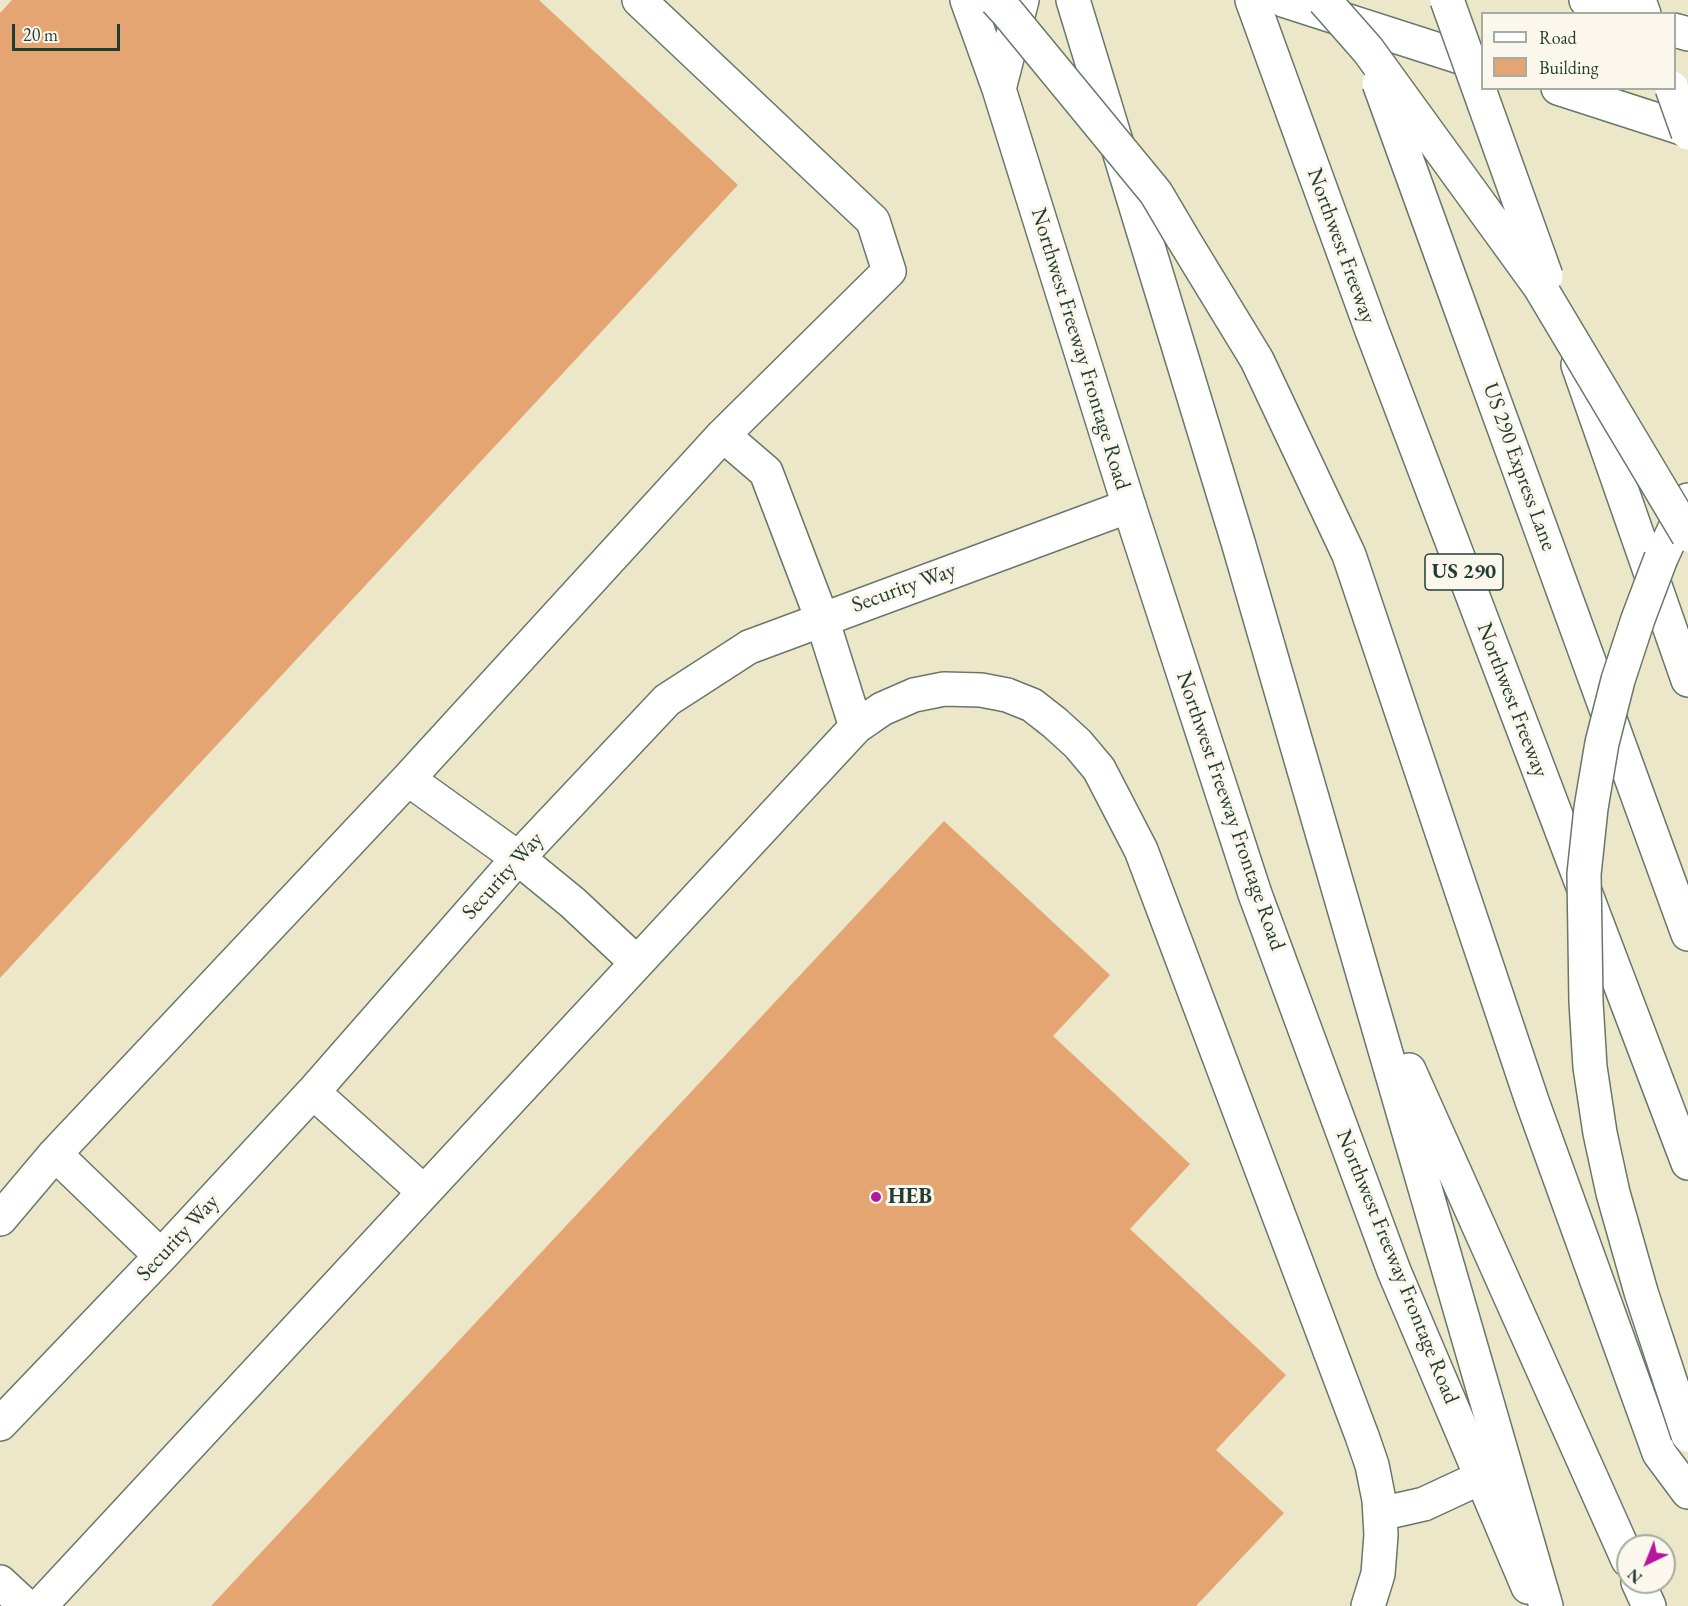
<!DOCTYPE html>
<html>
<head>
<meta charset="utf-8">
<style>
	body { margin:0 }
	#map { position:relative; width:1688px; height:1606px; overflow:hidden; background:#ede7ca; font-family:"EB Garamond",serif }
	canvas { display:block }
	.legend { position:absolute; left:1481px; top:12px; width:195px; height:78px; box-sizing:border-box; background:#fbf7ec; border:2px solid #a3ada2; margin:0; padding:8px 10px; list-style:none; font-size:18px; color:#1f3d34 }
	.legend li { display:flex; align-items:center; gap:12px; height:30px }
	.legend b { width:30px; border:2px solid #a3ada2 }
	.north { position:absolute; left:1616px; top:1534px; width:60px; height:60px; box-sizing:border-box; background:#fbf7ec; border:2px solid #a3ada2; border-radius:50%; rotate:223deg; font-size:16px; font-weight:700; line-height:24px; text-align:center; color:#1f3d34 }
	.north::after { content:''; display:block; margin:auto; width:21px; height:27px; background:#b5179e; clip-path:polygon(50% 0,100% 100%,50% 72%,0 100%) }
	.scale { position:absolute; left:12px; top:24px; width:108px; height:27px; box-sizing:border-box; border:3px solid #1f3d34; border-top:0; padding-left:8px; font-size:18px; line-height:21px; white-space:nowrap; color:#1f3d34; -webkit-text-stroke:4px #fbf7ec; paint-order:stroke }
</style>
</head>
<body>
<div id="map">
<canvas width="1688" height="1606"></canvas>
<ul class="legend">
<li><b style="height:8px;background:#fff"></b>Road</li>
<li><b style="height:16px;background:#e5a573"></b>Building</li>
</ul>
<div class="north">N</div>
<div class="scale">20 m</div>
</div>
<script>
const ctx = document.querySelector('canvas').getContext('2d');
ctx.lineJoin = 'round';
function paint(path, color) { ctx.fillStyle = color; ctx.fill(path, 'evenodd'); }
const poly = rows => new Path2D(rows.map(r => 'M' + r).join(''));
function stroke(path, color, width, dash) { ctx.strokeStyle = color; ctx.lineWidth = width; ctx.lineCap = dash ? 'butt' : 'round'; ctx.setLineDash(dash || []); ctx.stroke(path); }
function label(font, color, halo, rows, align = 'center') {
  ctx.font = font + ' "EB Garamond",serif'; ctx.lineWidth = 6; ctx.setLineDash([]); ctx.textBaseline = 'middle'; ctx.strokeStyle = halo; ctx.fillStyle = color; for (const [text, x, y, turn = 0] of rows) {
    ctx.save(); ctx.translate(x, y); ctx.rotate((+turn || 0) * Math.PI / 180); ctx.textAlign = isNaN(turn) ? turn : align; if (halo) ctx.strokeText(text, 0, 0); ctx.fillText(text, 0, 0); ctx.restore();
  }
}
const building = poly([
	[12,0,539,0,738,185,0,978,0,13],
	[944,821,1110,975,1053,1036,1190,1164,1130,1229,1286,1375,1216,1450,1284,1513,1196,1606,211,1606]
]);
const minor = poly([
	[639,0,873,221,889,271,723,435,766,472,822,619,856,727],
	[408,779,518,858,573,903,637,963],
	[313,1092,424,1192],
	[55,1154,161,1256],
	[0,1219,55,1154,408,779,723,435],
	[0,1424,161,1256,313,1092,518,858,667,700,749,647,1129,506],
	[1380,1514,1424,1504,1482,1477],
	[0,1582,26,1606],
	[40,1606,856,727,882,709,914,695,944,689,981,690,1007,695,1032,705,1055,723,1078,744,1099,769,1141,850,1362,1436,1372,1465,1379,1500,1381,1535,1378,1574,1368,1606]
]);
const major = poly([
	[967,0,999,89,1129,506,1255,894,1394,1271,1528,1587],
	[1283,0,1482,64],
	[1586,0,1626,14],
	[1674,30,1688,34],
	[1558,88,1688,130],
	[999,89,1022,0]
]);
const highway = poly([
	[1073,0,1238,542,1546,1606],
	[1252,0,1371,328,1688,1163],
	[1639,0,1644,14],
	[1182,237,1257,360,1349,555,1532,1101,1659,1453,1688,1492],
	[1467,326,1688,934],
	[1578,365,1688,680],
	[1661,558,1688,500],
	[1409,1070,1628,1560],
	[1638,1582,1649,1606]
]);
const highwayBridge = poly([
	[996,0,1008,13,1156,193,1182,237],
	[1324,0,1368,50,1540,287,1688,535],
	[1447,0,1546,276],
	[1379,83,1467,326],
	[1672,88,1688,133],
	[1661,558,1638,619,1618,680,1602,743,1591,808,1584,874,1586,1002,1590,1067,1600,1133,1613,1193,1641,1292,1688,1435]
]);
const markers = [
	[876,1197,6,"#b5179e"]
];
const shields = [
	[1464,572,78]
];
const shieldNames = [
	["US 290",1464,572]
];
const streetNames = [
	["Northwest Freeway",1341,246,70],
	["Northwest Freeway Frontage Road",1080,349,73],
	["US 290 Express Lane",1519,467,70],
	["Security Way",904,588,-20],
	["Northwest Freeway",1512,700,69],
	["Northwest Freeway Frontage Road",1230,811,71],
	["Security Way",503,876,-48],
	["Security Way",178,1238,-47],
	["Northwest Freeway Frontage Road",1397,1267,68]
];
const poiNames = [
	["HEB",888,1197]
];
paint(building, '#e5a573');
stroke(minor, '#677868', 36);
stroke(major, '#677868', 36);
stroke(highway, '#677868', 36);
stroke(minor, '#fff', 33);
stroke(major, '#fff', 33);
stroke(highway, '#fff', 33);
stroke(highwayBridge, '#677868', 36, []);
stroke(highwayBridge, '#fff', 33);
for (const [x, y, r, color] of markers) { const dot = new Path2D(); dot.arc(x, y, r, 0, 2 * Math.PI); ctx.fillStyle = color; ctx.fill(dot); stroke(dot, '#fbf7ec', 2); }
for (const [x, y, w] of shields) { const box = new Path2D(); box.roundRect(x - w / 2, y - 18, w, 36, 4.5); ctx.fillStyle = '#fbf7ec'; ctx.fill(box); stroke(box, '#1f3d34', 1.5); }
label('bold 21px', '#1f3d34', null, shieldNames);
label('22px', '#1f3d34', '#fbf7ec', streetNames);
label('bold 22px', '#1f3d34', '#fbf7ec', poiNames, 'left');
</script>
</body>
</html>
